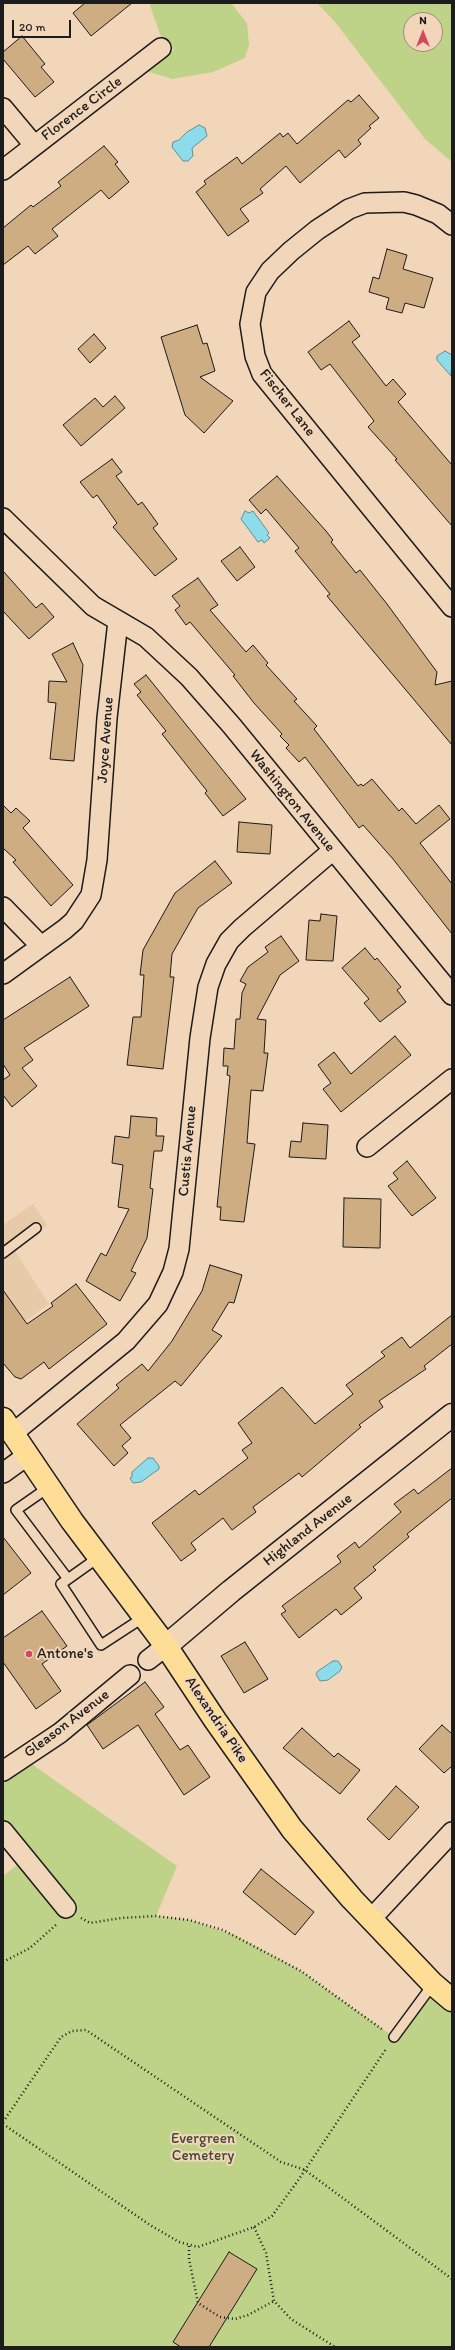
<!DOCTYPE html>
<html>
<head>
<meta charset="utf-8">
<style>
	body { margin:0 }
	#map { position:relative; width:455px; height:2350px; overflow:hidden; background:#f2d6b9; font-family:Itim,sans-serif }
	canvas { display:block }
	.frame { position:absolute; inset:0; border:4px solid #1c1c1c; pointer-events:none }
	.north { position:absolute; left:403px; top:12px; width:40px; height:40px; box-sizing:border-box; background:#f2d6b9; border:1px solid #9c8c7a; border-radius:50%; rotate:0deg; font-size:11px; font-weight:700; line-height:16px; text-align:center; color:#1c1c1c }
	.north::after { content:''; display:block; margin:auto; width:14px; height:18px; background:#d1495b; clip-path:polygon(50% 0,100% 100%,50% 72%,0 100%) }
	.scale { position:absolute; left:12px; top:20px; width:59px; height:18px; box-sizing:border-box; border:2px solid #1c1c1c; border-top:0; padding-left:5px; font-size:12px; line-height:14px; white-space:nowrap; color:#1c1c1c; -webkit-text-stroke:3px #f2d6b9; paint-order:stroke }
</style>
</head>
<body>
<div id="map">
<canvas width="455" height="2350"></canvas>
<div class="frame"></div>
<div class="north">N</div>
<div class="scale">20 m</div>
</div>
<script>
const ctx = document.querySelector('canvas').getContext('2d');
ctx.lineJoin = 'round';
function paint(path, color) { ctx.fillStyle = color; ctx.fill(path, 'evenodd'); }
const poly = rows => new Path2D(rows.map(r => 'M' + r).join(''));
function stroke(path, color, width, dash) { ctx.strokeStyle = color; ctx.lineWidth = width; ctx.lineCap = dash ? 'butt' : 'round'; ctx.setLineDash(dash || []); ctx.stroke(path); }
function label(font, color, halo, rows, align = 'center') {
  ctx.font = font + ' Itim,sans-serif'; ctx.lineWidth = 4; ctx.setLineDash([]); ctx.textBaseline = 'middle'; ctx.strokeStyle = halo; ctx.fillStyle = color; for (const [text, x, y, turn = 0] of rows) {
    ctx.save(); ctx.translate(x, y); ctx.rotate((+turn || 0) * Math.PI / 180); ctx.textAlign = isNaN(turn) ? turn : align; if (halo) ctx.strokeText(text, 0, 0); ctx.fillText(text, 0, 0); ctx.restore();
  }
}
const built = poly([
	[33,1204,47,1225,15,1251,49,1304,3,1338,3,1225]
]);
const green = poly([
	[149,3,231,3,247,23,249,45,245,58,213,72,172,79,146,71,174,50,161,37],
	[317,3,452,3,452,162,425,139,335,22],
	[411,20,435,20,435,44,411,44],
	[23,1758,177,1866,156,1916,189,1920,237,1936,301,1971,394,2037,433,1984,452,2000,452,2347,3,2347,3,1876,27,1857,3,1831,3,1771]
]);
const water = poly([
	[199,125,205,128,207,136,192,148,193,156,188,161,183,161,172,147,173,142,179,140,187,132,199,125],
	[445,351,452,355,451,376,437,360,437,356,445,351],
	[245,511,249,513,253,511,269,533,267,535,270,538,264,543,262,540,258,542,241,519,245,511],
	[148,1458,153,1458,159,1466,159,1469,141,1482,133,1483,130,1478,132,1477,132,1472,148,1458],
	[333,1661,338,1661,342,1667,340,1671,328,1680,320,1681,316,1674,318,1671,333,1661]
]);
const building = poly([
	[85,3,132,3,91,36,73,13,85,3],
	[22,36,45,64,41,67,54,82,35,97,3,59,3,52,22,36],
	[359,95,379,118,369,126,371,128,358,140,361,144,345,158,339,150,300,183,286,166,260,189,263,193,240,209,249,221,228,236,196,192,206,184,204,181,237,157,242,164,280,133,283,137,288,133,297,144,348,100,351,102,359,95],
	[104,146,118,162,115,164,129,182,109,199,101,190,52,229,58,236,35,254,28,246,3,265,3,228,31,205,33,207,61,186,58,182,104,146],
	[387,249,407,255,403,269,433,278,424,308,405,303,402,313,386,309,389,298,369,292,373,277,379,279,387,249],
	[349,321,360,336,352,342,386,386,393,379,406,394,398,402,452,465,452,526,395,460,397,459,368,427,374,421,330,364,321,370,308,352,349,321],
	[197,325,203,344,207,343,215,371,200,377,233,401,204,433,185,415,161,337,197,325],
	[94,334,106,348,90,363,78,349,94,334],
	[115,396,125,408,81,446,63,425,95,398,103,407,115,396],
	[112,459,122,472,116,476,138,505,142,502,158,524,153,528,177,559,155,576,113,527,117,523,97,495,93,498,80,482,112,459],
	[277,476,326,531,333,540,331,542,356,573,360,570,387,604,437,672,435,685,452,681,452,745,327,596,330,594,295,551,299,548,266,509,261,514,249,500,277,476],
	[240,547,255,567,237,581,221,561,240,547],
	[3,571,36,608,42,603,54,617,29,639,3,611,3,571],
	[198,578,218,605,210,610,246,652,253,645,268,663,266,665,297,699,294,701,317,726,314,729,358,786,361,784,363,786,372,779,399,811,402,808,416,824,439,805,450,819,420,843,452,884,452,934,393,859,363,825,359,828,305,757,299,762,286,748,289,745,280,736,282,734,254,703,233,676,235,675,190,622,186,625,175,610,180,606,172,596,198,578],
	[73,643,83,665,74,761,50,759,56,703,48,702,49,681,67,682,52,654,73,643],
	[146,675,246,799,223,816,205,793,207,791,162,734,166,731,137,695,141,692,134,684,146,675],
	[3,805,11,813,16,808,30,821,23,828,73,885,51,906,13,862,16,860,3,848,3,805],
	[239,822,272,825,270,854,237,852,239,822],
	[215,861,232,883,198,908,172,954,170,977,174,977,163,1069,127,1065,133,1017,141,1017,144,975,140,975,143,950,175,893,215,861],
	[321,914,337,916,333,961,306,960,309,920,320,921,321,914],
	[281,936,299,961,280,975,257,1019,266,1020,264,1053,268,1053,263,1091,251,1090,247,1143,255,1144,244,1222,220,1220,221,1207,217,1207,230,1076,227,1075,228,1066,223,1066,224,1048,234,1049,236,1019,240,1019,242,993,246,984,240,981,248,967,268,952,265,947,281,936],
	[365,948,375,960,377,958,401,987,397,990,406,1002,380,1022,364,1003,369,999,342,968,365,948],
	[70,977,89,1006,24,1048,33,1060,22,1068,37,1086,12,1107,3,1095,3,1080,10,1075,3,1064,3,1020,70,977],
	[395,1036,411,1055,341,1112,323,1089,331,1083,318,1065,334,1052,351,1074,395,1036],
	[131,1116,157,1118,156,1136,164,1136,162,1151,154,1151,150,1188,153,1189,147,1238,131,1271,136,1273,120,1301,86,1281,101,1253,106,1256,129,1209,118,1207,123,1165,112,1163,115,1136,129,1138,131,1116],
	[303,1123,328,1125,326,1159,289,1157,291,1141,301,1142,303,1123],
	[407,1161,436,1198,412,1216,388,1186,398,1179,393,1173,407,1161],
	[344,1198,381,1199,380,1248,343,1247,344,1198],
	[210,1265,242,1275,234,1303,229,1302,212,1330,222,1336,181,1386,175,1381,120,1425,131,1438,122,1446,128,1453,114,1466,77,1424,119,1388,116,1385,142,1364,148,1371,172,1341,202,1291,210,1265],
	[76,1284,107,1324,49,1369,44,1362,21,1379,15,1377,3,1363,3,1290,27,1324,53,1306,51,1303,76,1284],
	[452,1315,452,1344,424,1366,426,1369,379,1401,383,1407,359,1425,361,1427,302,1477,299,1473,253,1507,256,1512,232,1530,223,1518,191,1543,196,1550,181,1561,152,1523,195,1490,199,1495,248,1458,242,1450,252,1443,238,1423,282,1387,315,1424,353,1394,346,1385,385,1356,381,1352,402,1337,410,1348,452,1315],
	[452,1468,452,1498,407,1534,409,1537,373,1567,376,1570,354,1588,362,1598,341,1615,336,1609,299,1638,281,1614,286,1611,282,1606,341,1562,337,1556,355,1542,359,1548,401,1512,394,1504,414,1489,418,1494,452,1468],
	[3,1537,31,1573,3,1595,3,1537],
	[42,1611,67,1646,42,1664,61,1691,36,1709,3,1662,3,1638,42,1611],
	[245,1642,268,1679,244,1693,221,1656,245,1642],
	[145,1682,164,1707,155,1714,180,1750,188,1745,210,1777,184,1795,138,1725,103,1749,87,1725,145,1682],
	[442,1725,452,1734,452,1766,444,1773,419,1749,442,1725],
	[302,1728,334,1757,338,1753,360,1770,340,1794,283,1748,302,1728],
	[396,1786,419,1807,389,1840,367,1819,396,1786],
	[261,1869,314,1912,295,1935,243,1892,261,1869],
	[229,2252,257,2269,209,2347,181,2347,173,2342,229,2252]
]);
const path = poly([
	[81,1918,90,1923,121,1918,156,1916,189,1920,223,1930,301,1971,383,2030],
	[3,1962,30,1948,57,1924],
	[3,2122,61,2037,72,2031,86,2030,281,2162,305,2170,452,2279],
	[3,2124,150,2225,179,2242,198,2247,254,2227,272,2216,297,2182,386,2049],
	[254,2227,266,2253,274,2301,291,2319,335,2347],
	[189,2246,189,2259,198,2303,220,2317,235,2319,248,2315,274,2301]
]);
const service = poly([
	[3,1253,36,1228],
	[49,1487,16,1510,68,1579],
	[99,1557,61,1584,101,1645,144,1617],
	[394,2037,433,1984]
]);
const minor = poly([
	[3,108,34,145],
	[3,170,161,48],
	[452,225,438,214,416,205,404,202,365,203,349,209,317,230,291,251,270,271,256,292,250,324,255,356,262,374,452,607],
	[3,518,93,606,146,637,189,677,232,726,452,995],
	[3,907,41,946],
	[3,974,65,929,74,921,91,895,97,860,107,718,118,621],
	[367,1147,452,1079],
	[12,1434,126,1341,158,1304,173,1272,179,1249,200,1038,208,987,216,964,229,941,242,928,332,851],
	[3,1473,28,1455],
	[148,1660,166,1646],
	[3,1771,60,1733,130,1675],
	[3,1831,66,1908],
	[371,1919,452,1832]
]);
const tertiary = poly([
	[166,1646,231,1591,452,1415]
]);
const primary = poly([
	[3,1419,72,1521,166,1646,215,1720,292,1829,352,1899,433,1984,452,2000]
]);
const markers = [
	[29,1654,4,"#d1495b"]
];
const streetNames = [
	["Florence Circle",82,109,-37],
	["Fischer Lane",287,403,52],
	["Joyce Avenue",106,740,-86],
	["Washington Avenue",292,801,51],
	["Custis Avenue",188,1151,-85],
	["Highland Avenue",308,1530,-38],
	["Alexandria Pike",216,1720,56],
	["Gleason Avenue",67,1724,-37]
];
const poiNames = [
	["Antone's",37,1654]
];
const parkNames = [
	["Evergreen",203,2139],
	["Cemetery",203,2156]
];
paint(built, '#e7caa8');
paint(green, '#bed388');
paint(water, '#8ddceb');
stroke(water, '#608f98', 1);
paint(building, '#cdad81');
stroke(building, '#1c1c1c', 1);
stroke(service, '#1c1c1c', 12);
stroke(minor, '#1c1c1c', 22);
stroke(tertiary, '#1c1c1c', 25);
stroke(primary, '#1c1c1c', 25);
stroke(path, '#1c1c1c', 2.5, [1, 3]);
stroke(service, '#f2d6b9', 9);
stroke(minor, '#f2d6b9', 19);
stroke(tertiary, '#f2d6b9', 22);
stroke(primary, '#fedd96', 22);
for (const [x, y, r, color] of markers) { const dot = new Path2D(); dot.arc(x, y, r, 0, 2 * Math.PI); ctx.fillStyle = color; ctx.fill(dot); stroke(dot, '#f2d6b9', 1.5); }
label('15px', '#1c1c1c', '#f2d6b9', streetNames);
label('15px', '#1c1c1c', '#f2d6b9', poiNames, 'left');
label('15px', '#444a37', '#f2d6b9', parkNames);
</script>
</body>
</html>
